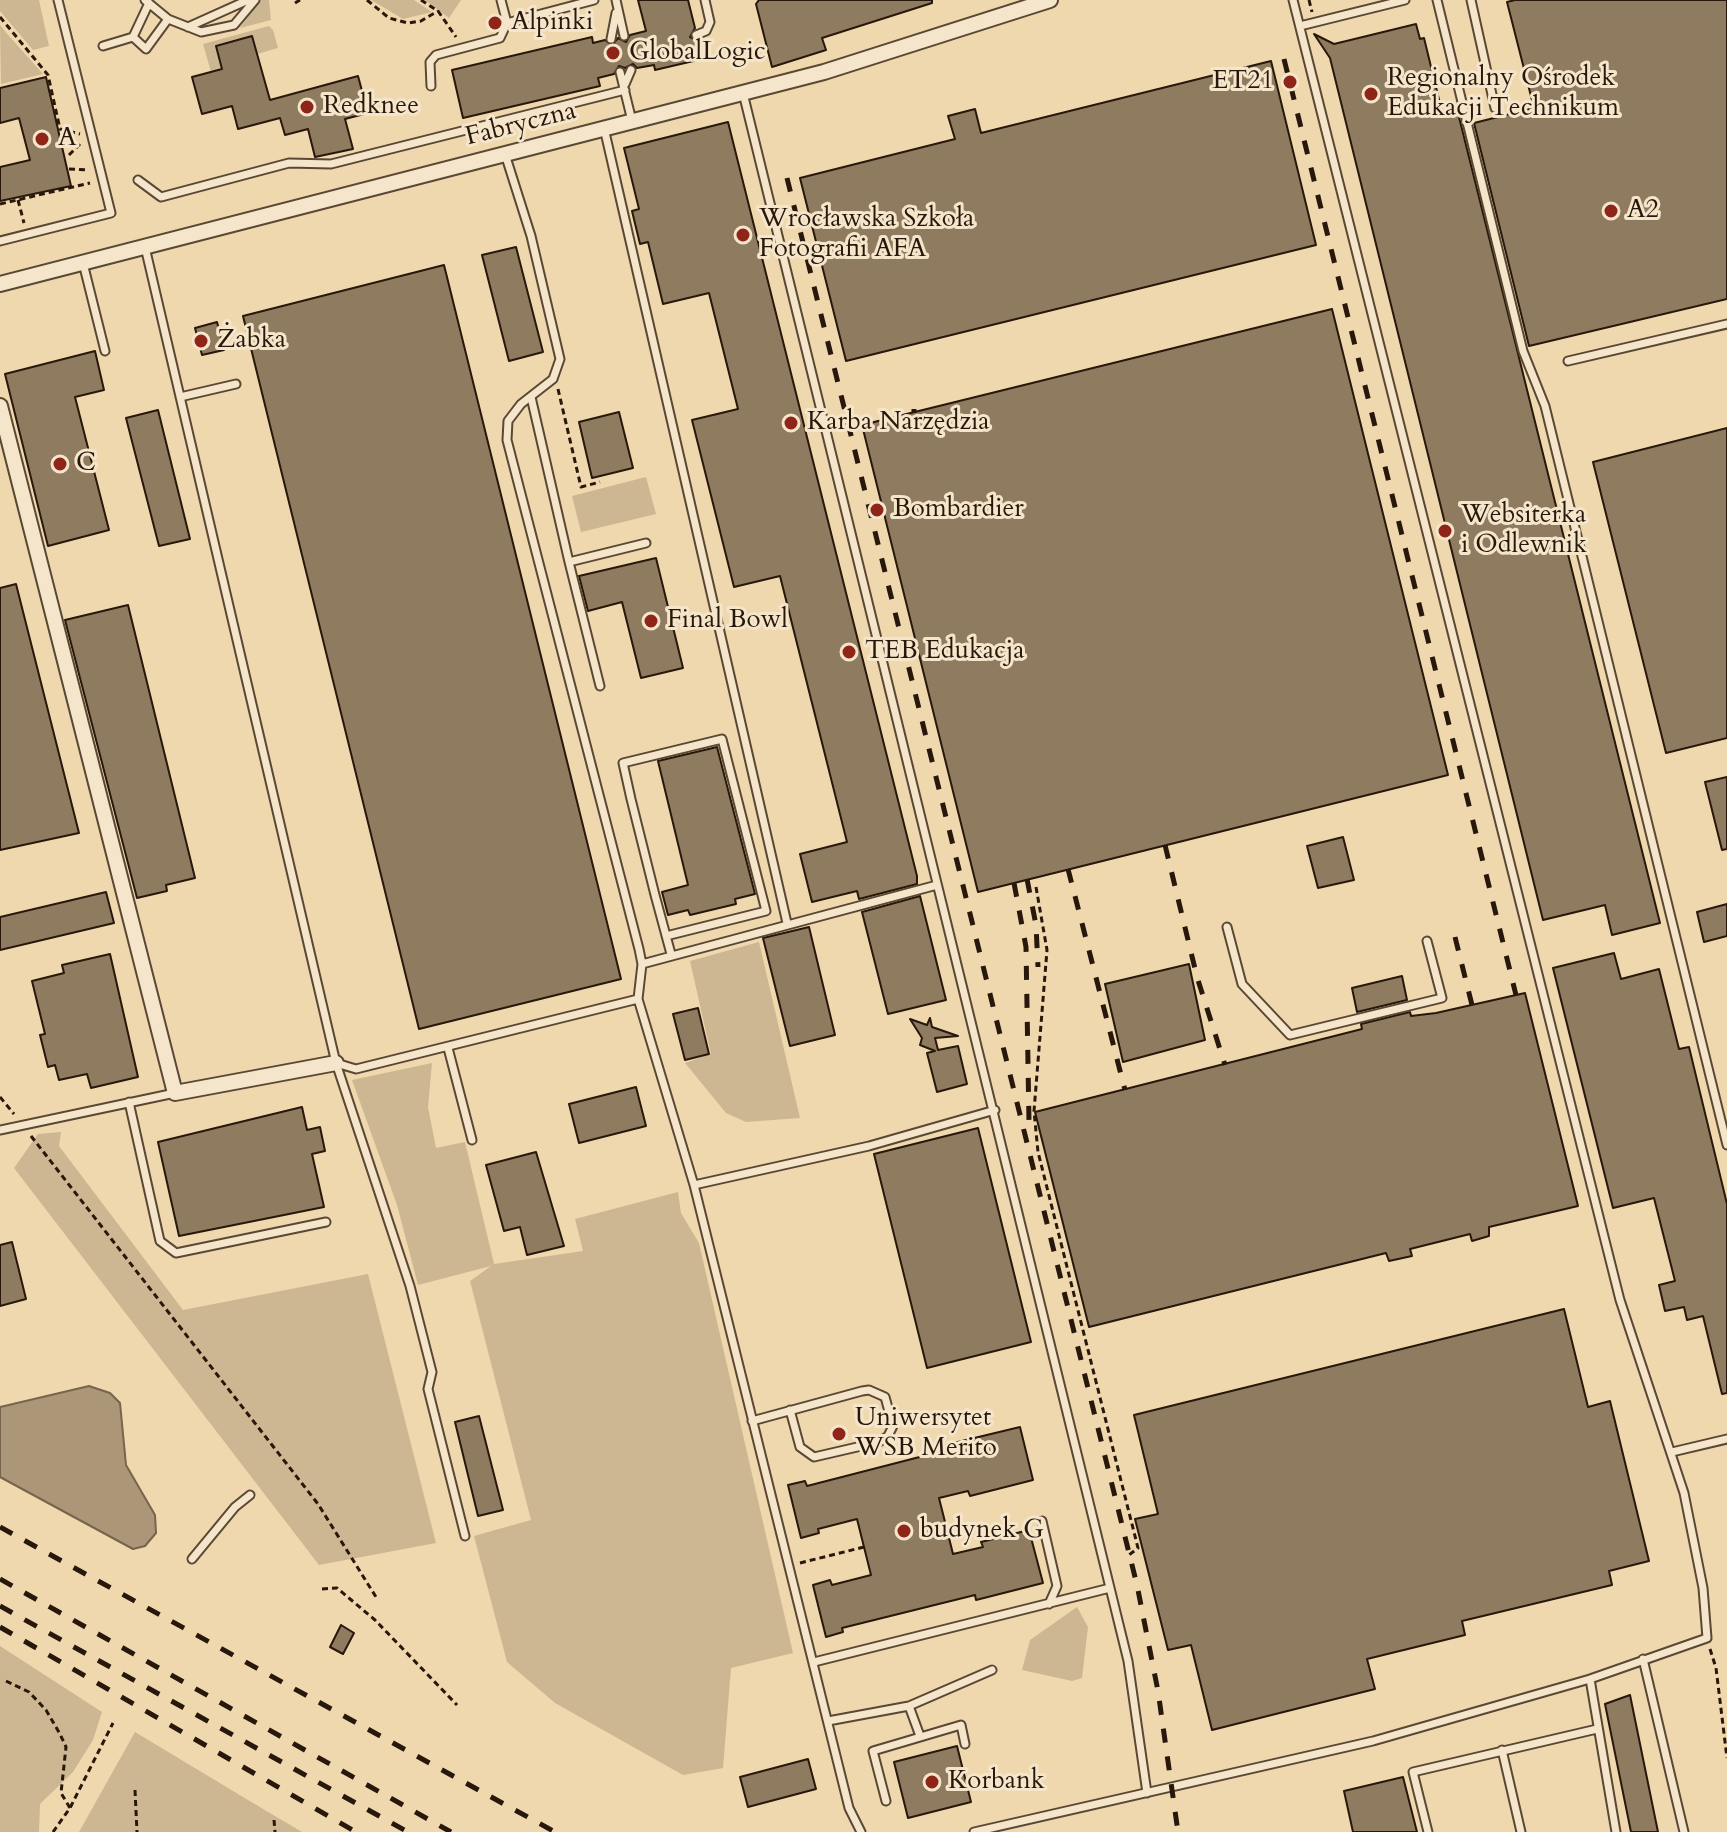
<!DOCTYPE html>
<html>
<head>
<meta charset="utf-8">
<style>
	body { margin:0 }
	canvas { display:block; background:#efd7ae }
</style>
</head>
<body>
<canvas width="1727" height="1832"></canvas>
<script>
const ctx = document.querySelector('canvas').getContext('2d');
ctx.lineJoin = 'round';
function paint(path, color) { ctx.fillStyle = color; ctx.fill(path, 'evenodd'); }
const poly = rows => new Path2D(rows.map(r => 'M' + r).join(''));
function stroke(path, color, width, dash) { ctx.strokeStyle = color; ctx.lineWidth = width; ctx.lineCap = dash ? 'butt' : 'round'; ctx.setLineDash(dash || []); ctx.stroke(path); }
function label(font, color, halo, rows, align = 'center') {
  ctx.font = font + ' Cardo,serif'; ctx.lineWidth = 6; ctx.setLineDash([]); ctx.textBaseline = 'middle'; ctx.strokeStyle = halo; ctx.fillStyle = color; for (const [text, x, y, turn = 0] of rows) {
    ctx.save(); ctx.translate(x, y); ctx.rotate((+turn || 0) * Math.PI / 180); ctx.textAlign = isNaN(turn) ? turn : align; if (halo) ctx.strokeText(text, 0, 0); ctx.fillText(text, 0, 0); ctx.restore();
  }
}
const green = poly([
	[0,0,39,0,49,46,33,50,0,11],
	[260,0,269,0,271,20,240,28],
	[371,0,414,0,432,12,403,19],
	[425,0,461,0,449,18],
	[0,25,9,36,43,74,1,84],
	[269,26,273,30,278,48,257,54,252,36,216,45,222,69,211,72,203,44],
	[646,477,656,514,581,532,572,496],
	[759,942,800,1118,746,1122,726,1113,685,1063,711,1054,690,961],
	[432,1063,428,1107,436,1148,465,1142,494,1264,583,1251,575,1219,678,1192,681,1213,699,1243,793,1653,731,1668,723,1768,683,1775,555,1703,507,1662,474,1536,531,1520,470,1281,491,1266,418,1285,397,1205,352,1080],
	[61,1132,59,1146,183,1310,368,1274,436,1543,319,1565,14,1168,38,1134],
	[1077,1607,1088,1627,1082,1678,1072,1681,1022,1670,1030,1640],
	[0,1646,102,1712,93,1740,73,1772,40,1804,39,1832,0,1832],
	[135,1732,253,1803,302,1832,79,1832]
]);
const water = poly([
	[89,1386,110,1393,120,1403,126,1465,155,1515,156,1533,145,1546,133,1549,0,1477,0,1407,89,1386]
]);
const building = poly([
	[638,0,688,0,695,28,690,37,698,41,702,59,655,70,654,65,637,68,633,64,625,68,619,66,614,74,598,78,600,86,463,118,452,70,592,37,593,43,605,40,612,45,618,38,626,42,630,35,646,31,638,0],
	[759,0,932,0,932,3,822,38,826,50,772,67,756,4,759,0],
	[1515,0,1727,0,1727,299,1529,346,1474,123,1534,108,1507,2,1515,0],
	[1416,24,1420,39,1424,38,1443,116,1458,113,1660,923,1612,935,1605,905,1543,920,1330,58,1314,34,1334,44,1416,24],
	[252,36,270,100,358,76,368,113,345,119,353,149,315,157,308,129,285,135,280,118,238,129,232,106,202,114,192,77,222,69,216,46,252,36],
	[1271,61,1316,245,846,361,800,178,955,139,948,116,975,109,981,133,1271,61],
	[46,77,71,186,0,201,0,167,30,160,19,118,0,123,0,88,46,77],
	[728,122,917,876,917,884,859,899,857,891,812,902,800,854,847,842,780,576,734,587,692,420,738,409,709,293,663,304,648,242,640,244,632,211,639,209,624,148,728,122],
	[516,247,543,352,509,361,482,255,516,247],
	[444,265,621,979,419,1029,243,316,444,265],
	[1332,309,1448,775,978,892,862,425,1332,309],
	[217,322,224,350,202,355,195,328,217,322],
	[95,351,104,390,75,397,109,530,48,546,5,374,95,351],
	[158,410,190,539,159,546,126,418,158,410],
	[619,412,633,468,592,478,579,422,619,412],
	[1727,428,1727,738,1666,753,1593,462,1727,428],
	[656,558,683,668,641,678,622,602,588,611,579,576,656,558],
	[16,584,79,833,0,850,0,588,16,584],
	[128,605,195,878,166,885,167,891,137,898,65,620,128,605],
	[717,747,755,894,735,899,736,904,690,915,688,910,668,915,662,892,688,885,658,761,717,747],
	[1727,777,1727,849,1722,850,1705,782,1727,777],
	[1343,837,1354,880,1318,888,1307,846,1343,837],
	[106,892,114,923,0,950,0,917,106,892],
	[920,896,946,1000,888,1014,862,912,920,896],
	[1727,904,1727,936,1704,942,1697,912,1727,904],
	[809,927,835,1035,790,1046,763,938,809,927],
	[1614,953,1621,979,1659,969,1679,1049,1689,1047,1727,1204,1727,1393,1722,1394,1703,1316,1687,1320,1684,1307,1665,1311,1659,1285,1675,1281,1654,1198,1613,1208,1553,968,1614,953],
	[110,954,138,1077,91,1088,87,1074,59,1080,55,1065,48,1067,40,1035,45,1034,32,981,64,973,62,965,110,954],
	[1189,964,1205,1040,1123,1062,1105,984,1189,964],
	[1402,976,1407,1000,1357,1012,1352,988,1402,976],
	[1525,993,1578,1206,1489,1227,1489,1236,1472,1241,1470,1234,1410,1249,1412,1256,1389,1261,1386,1253,1089,1327,1035,1112,1362,1029,1361,1024,1410,1012,1411,1016,1436,1013,1525,993],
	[698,1008,709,1054,685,1060,673,1014,698,1008],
	[930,1018,932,1027,958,1036,935,1038,938,1050,958,1046,967,1084,937,1092,927,1053,935,1051,920,1045,922,1038,910,1019,927,1025,930,1018],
	[636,1087,646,1126,579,1143,569,1104,636,1087],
	[302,1107,307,1130,320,1127,325,1151,312,1154,324,1207,179,1236,158,1142,302,1107],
	[978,1128,1031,1342,927,1368,874,1154,978,1128],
	[536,1152,564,1246,527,1255,520,1227,504,1231,486,1165,536,1152],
	[12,1242,26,1299,0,1306,0,1245,12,1242],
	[1564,1309,1588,1407,1610,1401,1649,1561,1609,1571,1612,1585,1462,1621,1465,1635,1367,1659,1375,1689,1212,1730,1191,1645,1168,1650,1135,1519,1158,1514,1134,1415,1564,1309],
	[479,1416,503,1510,478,1516,455,1422,479,1416],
	[1020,1427,1033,1480,970,1496,968,1491,939,1498,953,1554,983,1547,981,1542,1029,1530,1043,1583,976,1600,975,1595,842,1628,843,1632,826,1637,813,1585,830,1580,832,1585,871,1575,857,1519,818,1529,819,1533,801,1538,788,1485,805,1481,807,1486,939,1452,937,1447,1020,1427],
	[341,1625,354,1633,343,1654,330,1647,341,1625],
	[1630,1695,1658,1832,1631,1832,1605,1704,1630,1695],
	[957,1746,971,1802,908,1818,894,1762,957,1746],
	[808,1759,816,1789,748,1807,740,1777,808,1759],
	[1403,1777,1417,1832,1353,1832,1344,1791,1403,1777]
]);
const path = poly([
	[367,0,389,18,408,23,421,21,438,11],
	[421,0,438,11,456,37],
	[1309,0,1312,12],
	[295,3,300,0],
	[0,17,48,75,60,129,80,134],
	[69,155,80,144],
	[69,169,89,170],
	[18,200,24,223],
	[0,204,90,183],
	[558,389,581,487,600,482],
	[1036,887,1047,950,1034,1111,1038,1152,1138,1548,1129,1555],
	[0,1097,14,1114],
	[31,1136,318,1504,376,1597],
	[800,1563,864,1547],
	[322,1589,337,1588,375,1620,457,1705],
	[1710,1649,1716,1668,1727,1758],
	[6,1681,29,1692,46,1710,60,1734,66,1747,61,1793,70,1808],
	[135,1790,137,1832],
	[274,1820,275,1832],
	[53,1832,70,1808,113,1723]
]);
const lane = poly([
	[145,0,168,19,201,32,234,25,255,0],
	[616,0,624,36],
	[1437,0,1523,351,1545,406,1727,1145],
	[1471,0,1495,108],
	[507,23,594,0],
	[1300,26,1405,0],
	[188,27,248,0],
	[696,35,706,31,710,22,705,0],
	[133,37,146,49,168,19],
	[611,39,616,13],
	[103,46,133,37,149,3],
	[620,72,632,121],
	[625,84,631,70],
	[431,86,430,62,436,55,500,38,507,23,501,0],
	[743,93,1128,1661,1147,1793],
	[604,128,787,923],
	[505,154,531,236,560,359,553,379,521,404,508,421,507,440,639,949,642,964,638,999],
	[138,180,161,197,289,163,331,164,625,90],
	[0,241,111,213,58,0],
	[145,247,336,1063,410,1286,432,1372,428,1389,465,1536],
	[83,263,105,351],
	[1568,361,1727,324],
	[180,397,236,384],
	[531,397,569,562,646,543],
	[569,562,600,686],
	[1227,927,1242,984,1290,1035,1442,998,1427,941],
	[666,936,766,911,722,739,623,763,631,799,655,895,671,954],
	[642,964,937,885],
	[448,1048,472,1140],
	[336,1063,356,1069,638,999,694,1185,869,1146,995,1110],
	[129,1102,160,1241,176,1253,326,1222],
	[0,1130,175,1093],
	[694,1185,849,1808,861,1832],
	[752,1421,862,1391,869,1390,885,1397,893,1426,888,1436,879,1442,814,1457,800,1447,790,1410],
	[1672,1452,1727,1439],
	[1042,1521,1057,1586,1049,1604],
	[192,1559,235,1507,250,1495],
	[1643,1659,1684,1832],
	[814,1662,1110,1588],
	[1590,1679,1616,1832],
	[909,1706,920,1736],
	[828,1721,909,1706,992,1670],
	[1502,1750,1521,1832],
	[886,1801,873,1751,961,1725,965,1744],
	[974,1832,1373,1741,1590,1679,1707,1638,1703,1588,1684,1493,1620,1300,1293,0],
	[1428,1832,1413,1772,1597,1729]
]);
const street = poly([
	[0,284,824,72,1050,0],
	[0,406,175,1093,336,1063]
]);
const rail = poly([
	[1284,59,1516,995],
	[787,178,1137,1585,1158,1691,1178,1832],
	[914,409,914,413],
	[900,413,901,416],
	[1165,845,1197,977,1225,1065],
	[1068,869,1125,1090],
	[1027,879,1036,925,1038,967],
	[1014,883,1026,947,1029,1122],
	[1455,937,1472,1005],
	[0,1527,555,1832],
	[0,1579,451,1832],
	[0,1606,408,1832],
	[0,1627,356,1832]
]);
const markers = [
	[495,23,8,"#8f2418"],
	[613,53,8,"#8f2418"],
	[1290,82,8,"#8f2418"],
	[1371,94,8,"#8f2418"],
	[307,107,8,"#8f2418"],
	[42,139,8,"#8f2418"],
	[1611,211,8,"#8f2418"],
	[743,235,8,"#8f2418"],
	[201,341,8,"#8f2418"],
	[791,423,8,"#8f2418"],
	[60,464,8,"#8f2418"],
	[877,510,8,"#8f2418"],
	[1445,531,8,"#8f2418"],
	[651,621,8,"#8f2418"],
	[849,652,8,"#8f2418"],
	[839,1434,8,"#8f2418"],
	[904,1531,8,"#8f2418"],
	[932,1782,8,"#8f2418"]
];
const poiNames = [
	["Alpinki",511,23],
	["GlobalLogic",629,53],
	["Regionalny Ośrodek",1387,79],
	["Edukacji Technikum",1387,109],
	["ET21",1274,82,"right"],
	["Redknee",323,107],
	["A",58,139],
	["A2",1627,211],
	["Wrocławska Szkoła",759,220],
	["Fotografii AFA",759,250],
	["Żabka",217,341],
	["Karba Narzędzia",807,423],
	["C",76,464],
	["Bombardier",893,510],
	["Websiterka",1461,516],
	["i Odlewnik",1461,546],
	["Final Bowl",667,621],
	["TEB Edukacja",865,652],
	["Uniwersytet",855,1419],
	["WSB Merito",855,1449],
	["budynek G",920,1531],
	["Korbank",948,1782]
];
const streetNames = [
	["Fabryczna",521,125,-14]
];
paint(green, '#cdb792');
paint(water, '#ab9677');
stroke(water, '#77644c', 2);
paint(building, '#8f7b60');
stroke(building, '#28180b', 2);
stroke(lane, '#5a4834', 11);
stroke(street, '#5a4834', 18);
stroke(path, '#28180b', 3, [6, 4]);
stroke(lane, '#f5e5ca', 7);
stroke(street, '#f5e5ca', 14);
stroke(rail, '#28180b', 5, [14, 14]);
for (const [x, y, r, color] of markers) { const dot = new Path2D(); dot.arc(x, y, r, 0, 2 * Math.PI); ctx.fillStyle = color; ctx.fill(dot); stroke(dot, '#f5e5ca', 3); }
label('26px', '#28180b', '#f5e5ca', poiNames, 'left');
label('26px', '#28180b', '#f5e5ca', streetNames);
</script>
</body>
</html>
